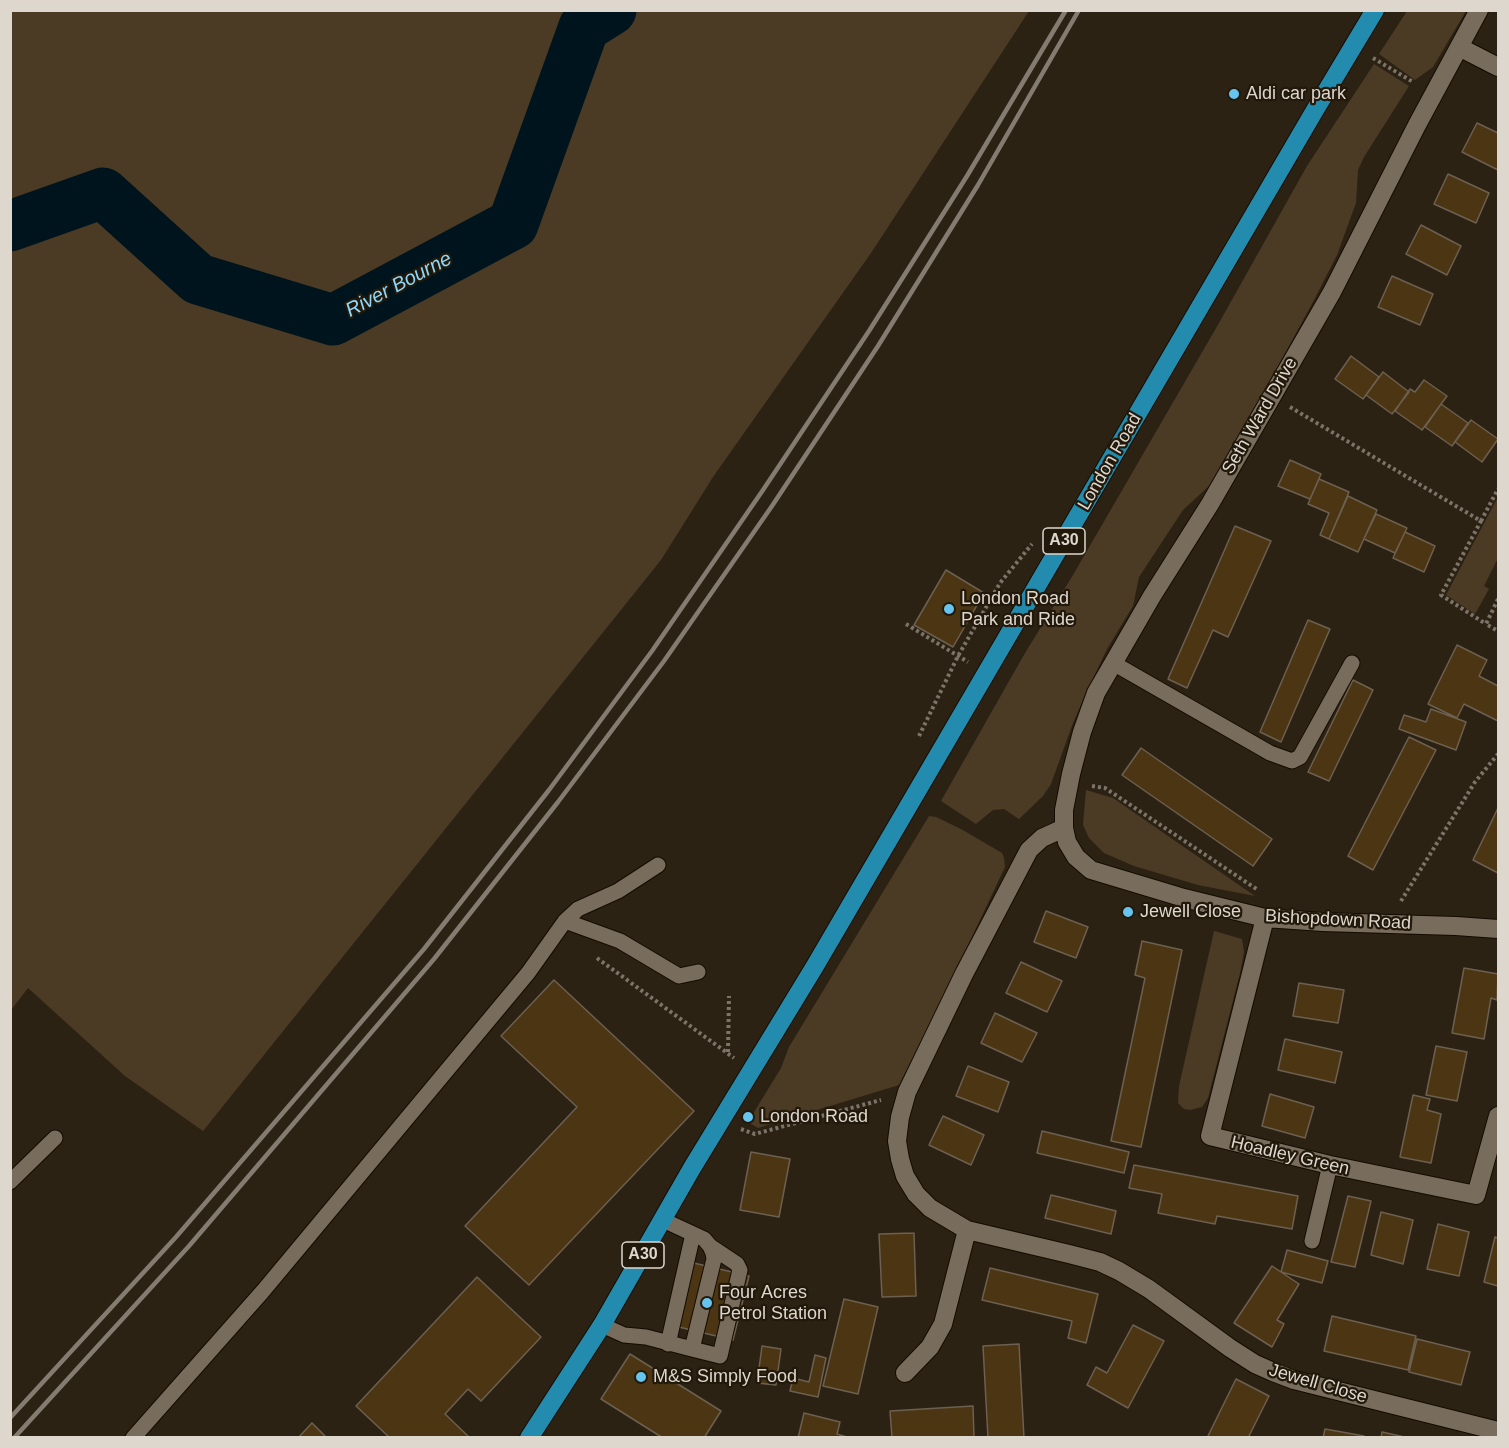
<!DOCTYPE html>
<html>
<head>
<meta charset="utf-8">
<style>
	body { margin:0 }
	#map { position:relative; width:1509px; height:1448px; overflow:hidden; background:#2c2214; font-family:Arial,sans-serif }
	canvas { display:block }
	.frame { position:absolute; inset:0; border:12px solid #ded7ce; pointer-events:none }
</style>
</head>
<body>
<div id="map">
<canvas width="1509" height="1448"></canvas>
<div class="frame"></div>
</div>
<script>
const ctx = document.querySelector('canvas').getContext('2d');
ctx.lineJoin = 'round';
function paint(path, color) { ctx.fillStyle = color; ctx.fill(path, 'evenodd'); }
const poly = rows => new Path2D(rows.map(r => 'M' + r).join(''));
function stroke(path, color, width, dash) { ctx.strokeStyle = color; ctx.lineWidth = width; ctx.lineCap = dash ? 'butt' : 'round'; ctx.setLineDash(dash || []); ctx.stroke(path); }
function label(font, color, halo, rows, align = 'center') {
  ctx.font = font + ' Arial,sans-serif'; ctx.lineWidth = 4.5; ctx.setLineDash([]); ctx.textBaseline = 'middle'; ctx.strokeStyle = halo; ctx.fillStyle = color; for (const [text, x, y, turn = 0] of rows) {
    ctx.save(); ctx.translate(x, y); ctx.rotate((+turn || 0) * Math.PI / 180); ctx.textAlign = isNaN(turn) ? turn : align; if (halo) ctx.strokeText(text, 0, 0); ctx.fillText(text, 0, 0); ctx.restore();
  }
}
const green = poly([
	[11,10,1029,11,871,253,713,477,661,560,203,1131,125,1076,28,988,11,1010],
	[1407,11,1466,11,1433,67,1415,80,1379,54],
	[1374,64,1409,86,1364,157,1358,170,1356,203,1337,255,1314,300,1258,403,1210,485,1183,510,1139,577,1133,606,1107,649,1088,689,1073,723,1051,784,1043,796,1019,819,1004,809,993,810,976,824,941,801,1025,653,1073,575,1219,323,1307,166],
	[1498,497,1498,558,1484,586,1489,589,1475,614,1446,595],
	[1086,790,1113,798,1255,896,1198,885,1134,866,1104,853,1089,838,1083,825],
	[929,816,936,817,961,829,1002,853,1004,858,1005,867,946,992,899,1085,758,1128,748,1122,781,1068,789,1047],
	[1214,931,1242,939,1244,952,1240,973,1208,1098,1202,1107,1190,1110,1184,1109,1178,1103,1179,1086]
]);
const river = poly([
	[10,226,103,193,198,279,333,320,513,224,584,27,611,10]
]);
const building = poly([
	[1477,123,1498,133,1498,170,1462,152,1477,123],
	[1448,174,1489,193,1476,223,1434,204,1448,174],
	[1421,225,1461,246,1447,275,1406,254,1421,225],
	[1392,276,1433,294,1420,325,1378,307,1392,276],
	[1351,356,1379,377,1363,399,1335,379,1351,356],
	[1383,372,1409,392,1392,414,1366,395,1383,372],
	[1424,380,1447,396,1422,430,1395,411,1410,389,1415,392,1424,380],
	[1441,404,1468,423,1452,446,1425,427,1441,404],
	[1471,420,1498,439,1482,462,1455,442,1471,420],
	[1290,460,1321,474,1310,499,1278,486,1290,460],
	[1319,479,1349,492,1329,539,1320,535,1329,513,1308,504,1319,479],
	[1348,496,1377,510,1358,552,1329,539,1348,496],
	[1376,514,1407,528,1395,553,1364,539,1376,514],
	[1235,526,1271,541,1228,637,1213,630,1187,688,1168,679,1235,526],
	[1405,532,1435,546,1424,572,1393,558,1405,532],
	[946,570,984,593,953,647,914,625,946,570],
	[1308,620,1330,629,1281,742,1260,732,1308,620],
	[1457,645,1487,660,1479,676,1498,686,1498,721,1464,704,1457,718,1428,704,1457,645],
	[1353,680,1373,690,1329,781,1308,772,1353,680],
	[1431,709,1466,722,1456,750,1399,729,1404,715,1426,722,1431,709],
	[1409,737,1436,750,1373,870,1348,856,1409,737],
	[1141,748,1272,839,1253,866,1122,775,1141,748],
	[1498,808,1498,873,1473,860,1498,808],
	[1046,911,1088,927,1076,958,1034,942,1046,911],
	[1142,941,1182,950,1141,1147,1111,1141,1145,978,1135,975,1142,941],
	[1021,962,1062,981,1047,1012,1006,993,1021,962],
	[1464,968,1498,974,1497,1000,1491,998,1484,1039,1452,1033,1464,968],
	[554,980,694,1111,529,1285,465,1226,577,1107,501,1036,554,980],
	[1299,983,1344,990,1338,1023,1293,1016,1299,983],
	[995,1013,1037,1033,1022,1062,981,1043,995,1013],
	[1285,1039,1342,1052,1335,1083,1278,1070,1285,1039],
	[1436,1046,1467,1052,1457,1101,1426,1095,1436,1046],
	[968,1066,1009,1082,998,1112,956,1096,968,1066],
	[1270,1094,1314,1107,1305,1138,1262,1126,1270,1094],
	[1413,1095,1430,1099,1427,1110,1441,1114,1431,1163,1400,1157,1413,1095],
	[943,1116,984,1135,971,1165,929,1145,943,1116],
	[1042,1131,1129,1152,1124,1173,1037,1153,1042,1131],
	[751,1152,790,1159,779,1217,740,1210,751,1152],
	[1134,1165,1298,1196,1292,1229,1217,1216,1215,1224,1158,1213,1162,1194,1129,1188,1134,1165],
	[1051,1195,1116,1211,1111,1234,1045,1218,1051,1195],
	[1348,1196,1371,1201,1355,1267,1331,1262,1348,1196],
	[1381,1212,1413,1220,1403,1264,1371,1255,1381,1212],
	[1438,1224,1469,1232,1459,1276,1427,1269,1438,1224],
	[914,1233,916,1296,882,1297,879,1234,914,1233],
	[1495,1237,1498,1238,1498,1286,1484,1282,1495,1237],
	[1287,1250,1328,1261,1322,1283,1281,1272,1287,1250],
	[681,1260,749,1276,733,1340,666,1324,681,1260],
	[1272,1266,1299,1284,1277,1320,1284,1324,1272,1347,1234,1323,1272,1266],
	[990,1268,1098,1294,1086,1343,1068,1338,1072,1321,982,1300,990,1268],
	[477,1277,541,1337,481,1401,468,1389,445,1414,470,1438,390,1438,356,1406,477,1277],
	[844,1299,878,1307,858,1394,823,1386,844,1299],
	[1332,1316,1416,1336,1408,1370,1324,1351,1332,1316],
	[1133,1325,1164,1341,1128,1408,1087,1385,1096,1367,1107,1373,1133,1325],
	[1417,1339,1470,1352,1461,1385,1409,1372,1417,1339],
	[1019,1344,1024,1438,988,1438,983,1346,1019,1344],
	[762,1346,781,1349,776,1385,757,1383,762,1346],
	[630,1354,721,1411,704,1438,663,1438,601,1399,630,1354],
	[815,1355,826,1358,818,1397,790,1391,793,1378,809,1382,815,1355],
	[1236,1379,1269,1396,1248,1438,1207,1438,1236,1379],
	[973,1406,974,1438,892,1438,890,1411,973,1406],
	[804,1413,840,1422,837,1434,850,1438,798,1438,804,1413],
	[312,1423,327,1438,298,1438,312,1423],
	[1325,1429,1364,1436,1364,1438,1323,1438,1325,1429],
	[1382,1432,1409,1438,1381,1438,1382,1432]
]);
const path = poly([
	[1373,58,1413,82],
	[1290,407,1481,521,1441,595,1486,624],
	[1481,521,1498,489],
	[1498,599,1486,624,1498,631],
	[906,624,968,662],
	[919,736,958,656,1000,583,1032,544],
	[1092,786,1105,788,1258,890],
	[1401,901,1475,782,1498,754],
	[597,958,734,1058],
	[728,1052,729,996],
	[741,1129,755,1134,881,1100]
]);
const service = poly([
	[1113,663,1270,753,1292,761,1300,757,1352,663],
	[565,921,620,941,679,976,698,972],
	[10,1182,55,1138],
	[1312,1241,1330,1165],
	[602,1325,624,1335,646,1337,692,1349,714,1259,713,1253,710,1246,704,1239,663,1220],
	[668,1344,693,1234],
	[692,1349,720,1356,740,1270,737,1264,710,1246],
	[133,1438,263,1291,528,973,565,921,578,909,618,891,658,865]
]);
const minor = poly([
	[1479,10,1417,125,1332,292,1210,504,1152,596,1096,693,1082,732,1071,774,1064,810,1064,828,1067,842,1076,857,1091,870,1184,898,1265,918,1323,922,1456,926,1498,929],
	[1459,47,1498,67],
	[1064,828,1042,838,1029,850,964,974,907,1092,900,1117,897,1141,900,1159,905,1176,916,1194,930,1208,967,1230,1069,1254,1100,1262,1119,1271,1149,1289,1230,1348,1255,1364,1273,1372,1294,1380,1498,1431],
	[1265,918,1210,1136,1330,1165,1476,1195,1498,1116],
	[905,1373,930,1347,943,1324,967,1230]
]);
const trunk = poly([
	[529,1438,602,1325,692,1168,815,966,1315,110,1375,10]
]);
const rail = poly([
	[10,1418,176,1237,424,949,549,790,652,651,763,490,869,331,967,176,1066,10],
	[14,1438,189,1246,434,959,558,802,664,661,772,506,878,346,978,185,1079,10]
]);
const markers = [
	[1234,94,6,"#66c4ef"],
	[949,609,6,"#66c4ef"],
	[1128,912,6,"#66c4ef"],
	[748,1117,6,"#66c4ef"],
	[707,1303,6,"#66c4ef"],
	[641,1377,6,"#66c4ef"]
];
const shields = [
	[1064,541,42],
	[643,1255,42]
];
const shieldNames = [
	["A30",1064,541],
	["A30",643,1255]
];
const poiNames = [
	["Aldi car park",1246,94],
	["London Road",961,599],
	["Park and Ride",961,620],
	["Jewell Close",1140,912],
	["London Road",760,1117],
	["Four Acres",719,1293],
	["Petrol Station",719,1314],
	["M&S Simply Food",653,1377]
];
const streetNames = [
	["Seth Ward Drive",1260,416,-60],
	["London Road",1110,462,-60],
	["Bishopdown Road",1338,920,3],
	["Hoadley Green",1290,1156,13],
	["Jewell Close",1318,1384,16]
];
const waterNames = [
	["River Bourne",399,285,-28]
];
paint(green, '#4b3b24');
stroke(river, '#00141e', 51);
paint(building, '#4c3512');
stroke(building, '#6c6051', 1.5);
stroke(service, '#140c02', 17);
stroke(minor, '#140c02', 20);
stroke(trunk, '#140c02', 20);
stroke(path, '#7d7469', 4, [3, 3]);
stroke(service, '#786c5c', 15);
stroke(minor, '#786c5c', 18);
stroke(trunk, '#238bad', 18);
stroke(rail, '#847c70', 4.5);
for (const [x, y, r, color] of markers) { const dot = new Path2D(); dot.arc(x, y, r, 0, 2 * Math.PI); ctx.fillStyle = color; ctx.fill(dot); stroke(dot, '#22190b', 2); }
for (const [x, y, w] of shields) { const box = new Path2D(); box.roundRect(x - w / 2, y - 13, w, 26, 4.5); ctx.fillStyle = '#22190b'; ctx.fill(box); stroke(box, '#ded7ce', 1.5); }
label('bold 16px', '#ded7ce', null, shieldNames);
label('18px', '#ded7ce', '#22190b', poiNames, 'left');
label('18px', '#ded7ce', '#22190b', streetNames);
label('italic 20px', '#8ed8fc', '#22190b', waterNames);
</script>
</body>
</html>
